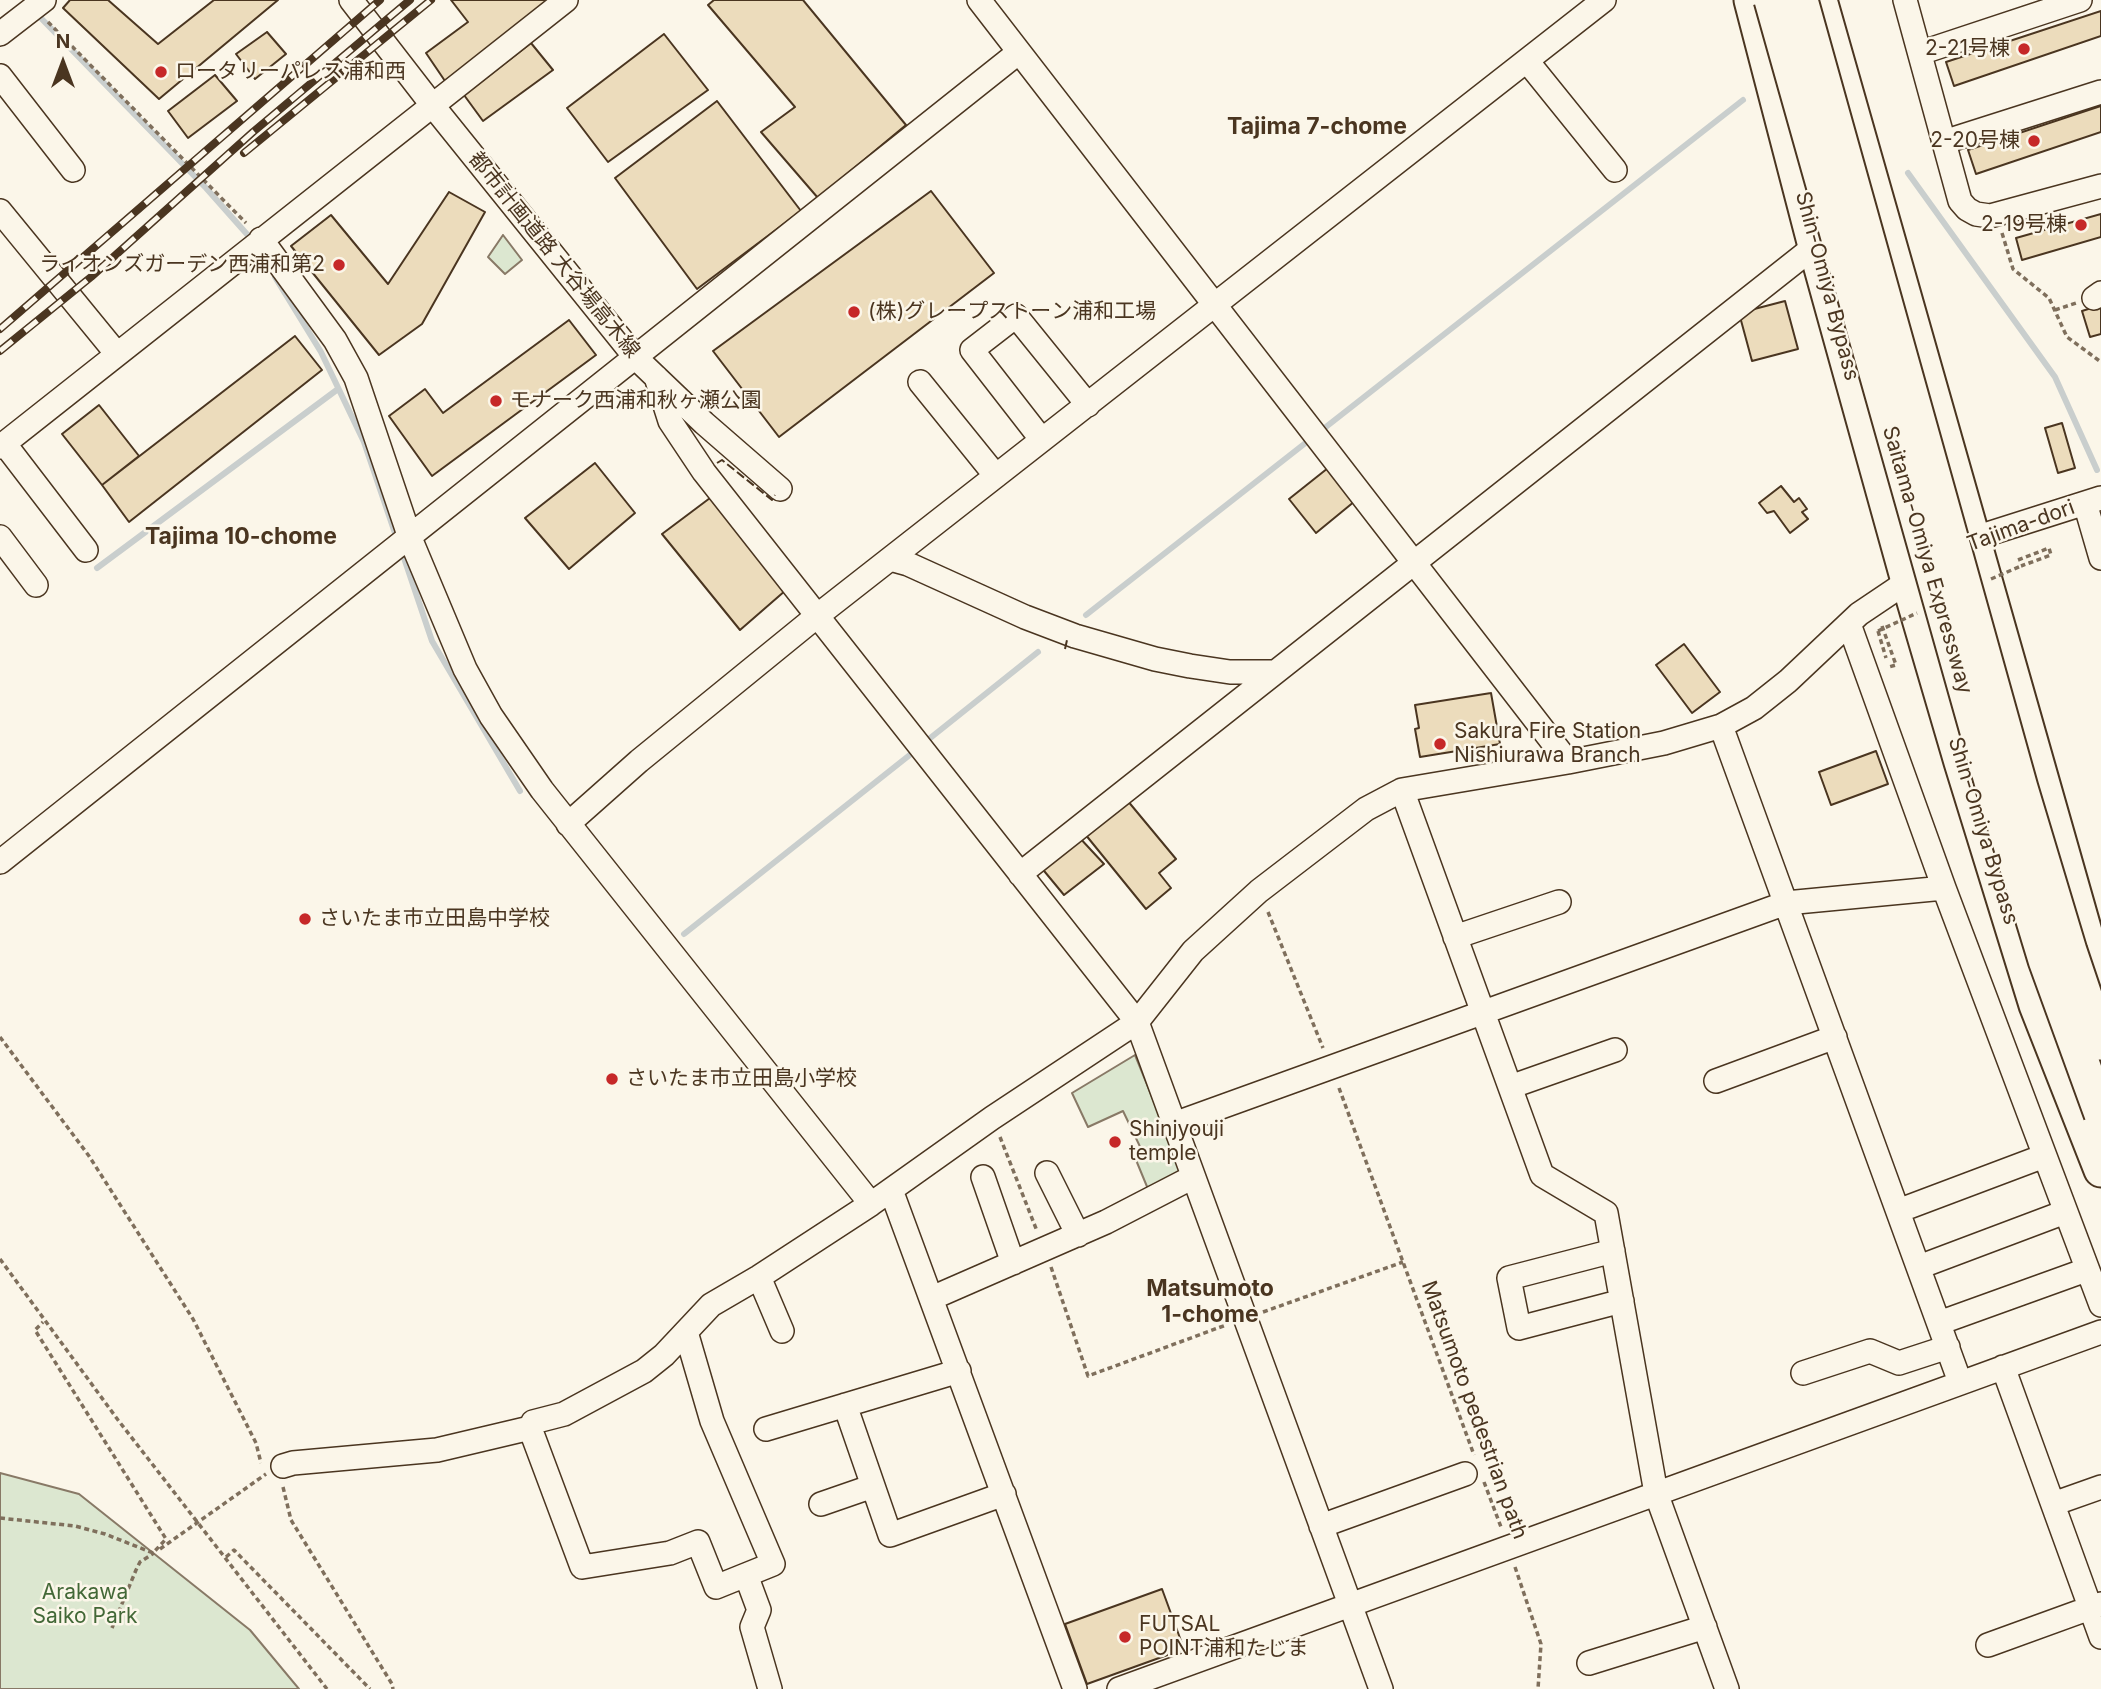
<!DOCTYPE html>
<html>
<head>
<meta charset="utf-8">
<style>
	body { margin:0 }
	#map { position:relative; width:2101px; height:1689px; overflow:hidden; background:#fbf6e9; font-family:Inter,sans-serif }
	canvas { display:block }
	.north { position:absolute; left:28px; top:28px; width:70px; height:70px; -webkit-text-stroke:5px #fbf6e9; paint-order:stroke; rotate:0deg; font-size:19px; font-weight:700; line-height:28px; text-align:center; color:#4a3520 }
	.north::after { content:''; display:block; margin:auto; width:24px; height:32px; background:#4a3520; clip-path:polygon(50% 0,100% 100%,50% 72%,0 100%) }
</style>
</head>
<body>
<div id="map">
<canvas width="2101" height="1689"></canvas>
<div class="north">N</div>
</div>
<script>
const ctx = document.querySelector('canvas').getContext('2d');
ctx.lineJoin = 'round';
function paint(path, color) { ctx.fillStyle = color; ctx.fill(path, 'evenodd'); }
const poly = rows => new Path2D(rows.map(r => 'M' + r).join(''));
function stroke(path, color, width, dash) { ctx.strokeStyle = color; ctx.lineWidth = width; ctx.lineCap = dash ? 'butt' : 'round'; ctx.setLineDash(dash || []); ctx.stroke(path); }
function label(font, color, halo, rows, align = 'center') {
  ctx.font = font + ' Inter,"Noto Sans JP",sans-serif'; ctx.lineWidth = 5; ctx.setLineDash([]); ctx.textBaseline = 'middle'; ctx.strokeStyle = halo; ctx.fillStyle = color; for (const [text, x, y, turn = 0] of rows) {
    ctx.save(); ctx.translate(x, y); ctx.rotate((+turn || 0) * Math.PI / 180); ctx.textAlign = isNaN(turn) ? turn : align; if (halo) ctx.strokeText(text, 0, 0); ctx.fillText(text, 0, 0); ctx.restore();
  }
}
const green = poly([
	[503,235,522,260,505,274,488,257,503,235],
	[1135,1055,1179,1163,1180,1174,1148,1189,1136,1160,1144,1155,1123,1111,1088,1127,1072,1093,1135,1055],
	[0,1473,79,1494,250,1630,299,1689,0,1689,0,1473]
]);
const stream = poly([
	[36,13,206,188,253,241],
	[1908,173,2055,377,2097,470],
	[275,277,321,352,364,442,397,539],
	[401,549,432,641,520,791],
	[97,568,338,389],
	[1086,615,1743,100],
	[924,743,1038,652],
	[684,934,916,750]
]);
const building = poly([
	[70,0,108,0,158,44,214,0,278,0,159,99,63,8,70,0],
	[451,0,551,0,445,81,426,53,468,22,451,0],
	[714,0,803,0,906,125,818,198,761,132,795,107,708,5,714,0],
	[2101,11,2101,36,1954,86,1946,62,2101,11],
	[267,32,286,54,255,79,236,54,267,32],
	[664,34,708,90,608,162,567,108,664,34],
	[531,43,553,70,483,121,464,95,531,43],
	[215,75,237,101,188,138,168,111,215,75],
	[717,101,801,211,697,289,615,178,717,101],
	[2101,106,2101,132,1976,174,1968,150,2101,106],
	[931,191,994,273,779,437,713,351,931,191],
	[449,192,485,212,422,324,379,355,291,246,331,215,388,284,449,192],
	[2101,214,2101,237,2022,260,2016,238,2101,214],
	[1785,301,1798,349,1752,361,1739,313,1785,301],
	[2101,305,2101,334,2090,337,2082,311,2101,305],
	[569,320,596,355,432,476,389,416,425,389,443,413,569,320],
	[295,336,322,370,129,522,102,485,295,336],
	[99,405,139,456,102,485,62,434,99,405],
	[2062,423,2075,468,2058,473,2045,428,2062,423],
	[595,463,635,513,569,569,525,518,595,463],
	[1328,468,1355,501,1316,533,1289,499,1328,468],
	[1781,486,1794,502,1799,498,1807,509,1802,512,1808,519,1790,533,1774,511,1767,513,1759,503,1781,486],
	[710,498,786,590,740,630,662,534,710,498],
	[1684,644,1720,692,1692,713,1656,665,1684,644],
	[1491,693,1500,744,1420,757,1415,729,1419,728,1415,705,1491,693],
	[1876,751,1888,784,1831,805,1819,772,1876,751],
	[1127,800,1176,859,1159,873,1171,888,1146,909,1085,834,1127,800],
	[1078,836,1104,864,1064,895,1040,866,1078,836],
	[1162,1589,1184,1649,1087,1684,1065,1624,1162,1589]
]);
const path = poly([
	[48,22,246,223],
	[2002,233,2013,269,2049,298,2067,337,2101,362],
	[2055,310,2076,303],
	[2018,560,2049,548,2051,555,2021,566],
	[1882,626,1896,665,1889,667,1888,665],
	[1878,631,1886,658],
	[1268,912,1323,1048],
	[0,1037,89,1156,193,1319,256,1443,261,1463],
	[1339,1088,1474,1455],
	[1000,1137,1037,1231],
	[0,1259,118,1420,327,1689],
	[1051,1267,1088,1376,1226,1325],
	[1263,1312,1403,1262],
	[1484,1482,1501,1527],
	[283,1487,291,1520,392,1684,393,1689],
	[0,1518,75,1526,105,1534,153,1553,166,1539,35,1330,43,1322],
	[160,1549,266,1474],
	[226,1557,234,1550,370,1689],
	[1515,1567,1541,1644,1538,1689],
	[112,1628,136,1570,140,1562,154,1553]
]);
const minor = poly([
	[351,0,433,106,636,358,704,423,780,489],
	[979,0,1568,762],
	[1905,0,1960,201,1967,209,1976,214,1990,216,2101,186],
	[0,34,44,0],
	[1920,53,2080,0],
	[1527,61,1615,170],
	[0,76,73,170],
	[1944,142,2101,92],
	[0,211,117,354],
	[261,239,335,340,356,378,410,538,465,669,491,716,542,790,871,1204],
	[2094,298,2101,293],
	[656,377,670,421,704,472,1137,1022,1381,1689],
	[920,382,996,476],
	[1042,440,972,350,1016,316,1088,405],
	[4,443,86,550],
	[0,447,566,0],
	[2085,503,2101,558],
	[0,537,36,585],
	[1960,546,1972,539,2101,498],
	[890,559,908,564,1025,617,1075,636,1155,659,1190,666,1230,672,1273,672],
	[1849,624,1944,888,2101,1305],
	[1721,726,1960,1382],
	[1402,790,1542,1175,1606,1213,1656,1493,1727,1689],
	[568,824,639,761,817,616,1604,0],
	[0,862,1019,52],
	[1020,874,1815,246],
	[1455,937,1559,902],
	[1716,1081,1835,1037],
	[1510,1087,1615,1050],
	[1174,1124,1786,903,1944,888],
	[1047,1173,1078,1235],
	[983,1177,1013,1263],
	[891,1190,1075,1689],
	[1898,1211,2044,1156],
	[1613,1251,1509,1278,1519,1328,1622,1301],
	[1919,1267,2065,1212],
	[759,1277,782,1331],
	[932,1298,1106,1222,1193,1177],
	[1939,1323,2086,1270],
	[2003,1367,2101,1637],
	[1803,1373,1870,1351,1899,1363,1948,1347],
	[845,1405,890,1535,1004,1494],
	[530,1428,582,1567,670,1553,698,1542,716,1587,773,1564,712,1421,686,1332],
	[766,1429,959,1371],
	[283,1466,293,1463,437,1450,530,1428,533,1422,564,1414,644,1371,664,1355,711,1305,759,1277,871,1204,992,1118,1137,1022,1193,951,1259,891,1366,809,1402,790,1568,762,1664,743,1721,726,1754,708,1788,681,1859,614,1920,573],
	[821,1504,873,1486],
	[2053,1504,2101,1487],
	[1321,1526,1465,1474],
	[746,1575,759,1610,752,1627,770,1689],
	[1988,1645,2101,1604],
	[1589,1663,1705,1627],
	[1119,1689,2101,1332]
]);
const highway = poly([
	[1751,0,1815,246,1908,581,1961,762,2036,1005,2101,1170],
	[1820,0,2101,988]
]);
const rail = poly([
	[244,153,431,0],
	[0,329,380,0],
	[0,351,91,277,253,132,410,0]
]);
const pathBridge = poly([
	[1991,579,2021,566],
	[1878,631,1917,613]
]);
const highwayBridge = poly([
	[1771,0,1994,792,2045,960,2101,1114],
	[1801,0,2021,788,2070,951,2101,1043]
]);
const fence = poly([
	[717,463,722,460,772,500,775,495],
	[1065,649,1067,640,1065,640]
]);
const markers = [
	[2024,49,7,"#c62828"],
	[161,72,7,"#c62828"],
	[2034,141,7,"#c62828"],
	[2081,225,7,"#c62828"],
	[339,265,7,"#c62828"],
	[854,312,7,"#c62828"],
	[496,401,7,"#c62828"],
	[1440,744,7,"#c62828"],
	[305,919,7,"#c62828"],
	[612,1079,7,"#c62828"],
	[1115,1142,7,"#c62828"],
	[1125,1637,7,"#c62828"]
];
const poiNames = [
	["2-21号棟",2010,49,"right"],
	["ロータリーパレス浦和西",175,72],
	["2-20号棟",2020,141,"right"],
	["2-19号棟",2067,225,"right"],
	["ライオンズガーデン西浦和第2",325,265,"right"],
	["(株)グレープストーン浦和工場",868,312],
	["モナーク西浦和秋ヶ瀬公園",510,401],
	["Sakura Fire Station",1454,732],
	["Nishiurawa Branch",1454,756],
	["さいたま市立田島中学校",319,919],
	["さいたま市立田島小学校",626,1079],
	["Shinjyouji",1129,1130],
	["temple",1129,1154],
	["FUTSAL",1139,1625],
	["POINT浦和たじま",1139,1649]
];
const streetNames = [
	["都市計画道路 大谷場高木線",554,255,51],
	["Shin-Omiya Bypass",1827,286,75],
	["Tajima-dori",2021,526,-20],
	["Saitama-Omiya Expressway",1927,560,74],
	["Shin-Omiya Bypass",1983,831,73],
	["Matsumoto pedestrian path",1474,1410,70]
];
const parkNames = [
	["Arakawa",85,1593],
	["Saiko Park",85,1617]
];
const neighbourhoodNames = [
	["Tajima 7-chome",1317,127],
	["Tajima 10-chome",241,537],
	["Matsumoto",1210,1289],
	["1-chome",1210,1315]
];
paint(green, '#dce7d0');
stroke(green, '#887966', 2);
stroke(stream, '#c9cecd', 6);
paint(building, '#ecdcbc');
stroke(building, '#4a3520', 2);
stroke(minor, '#4a3520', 26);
stroke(highway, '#4a3520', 37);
stroke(path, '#7f6f5c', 3.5, [5, 3.5]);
stroke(minor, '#fbf6e9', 23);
stroke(highway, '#fbf6e9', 33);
stroke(rail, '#4a3520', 8);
stroke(rail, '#fbf6e9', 5, [16]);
stroke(highwayBridge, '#4a3520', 37, []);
stroke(pathBridge, '#7f6f5c', 3.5, [5, 3.5]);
stroke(highwayBridge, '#fbf6e9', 33);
stroke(fence, '#4a3520', 2, [9, 3.5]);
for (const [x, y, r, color] of markers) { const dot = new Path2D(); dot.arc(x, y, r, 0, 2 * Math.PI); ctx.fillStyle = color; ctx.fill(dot); stroke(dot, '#fbf6e9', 2.5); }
label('21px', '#4a3520', '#fbf6e9', poiNames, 'left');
label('21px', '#4a3520', '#fbf6e9', streetNames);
label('21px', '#436837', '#fbf6e9', parkNames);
label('bold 23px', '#4a3520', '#fbf6e9', neighbourhoodNames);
</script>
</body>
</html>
